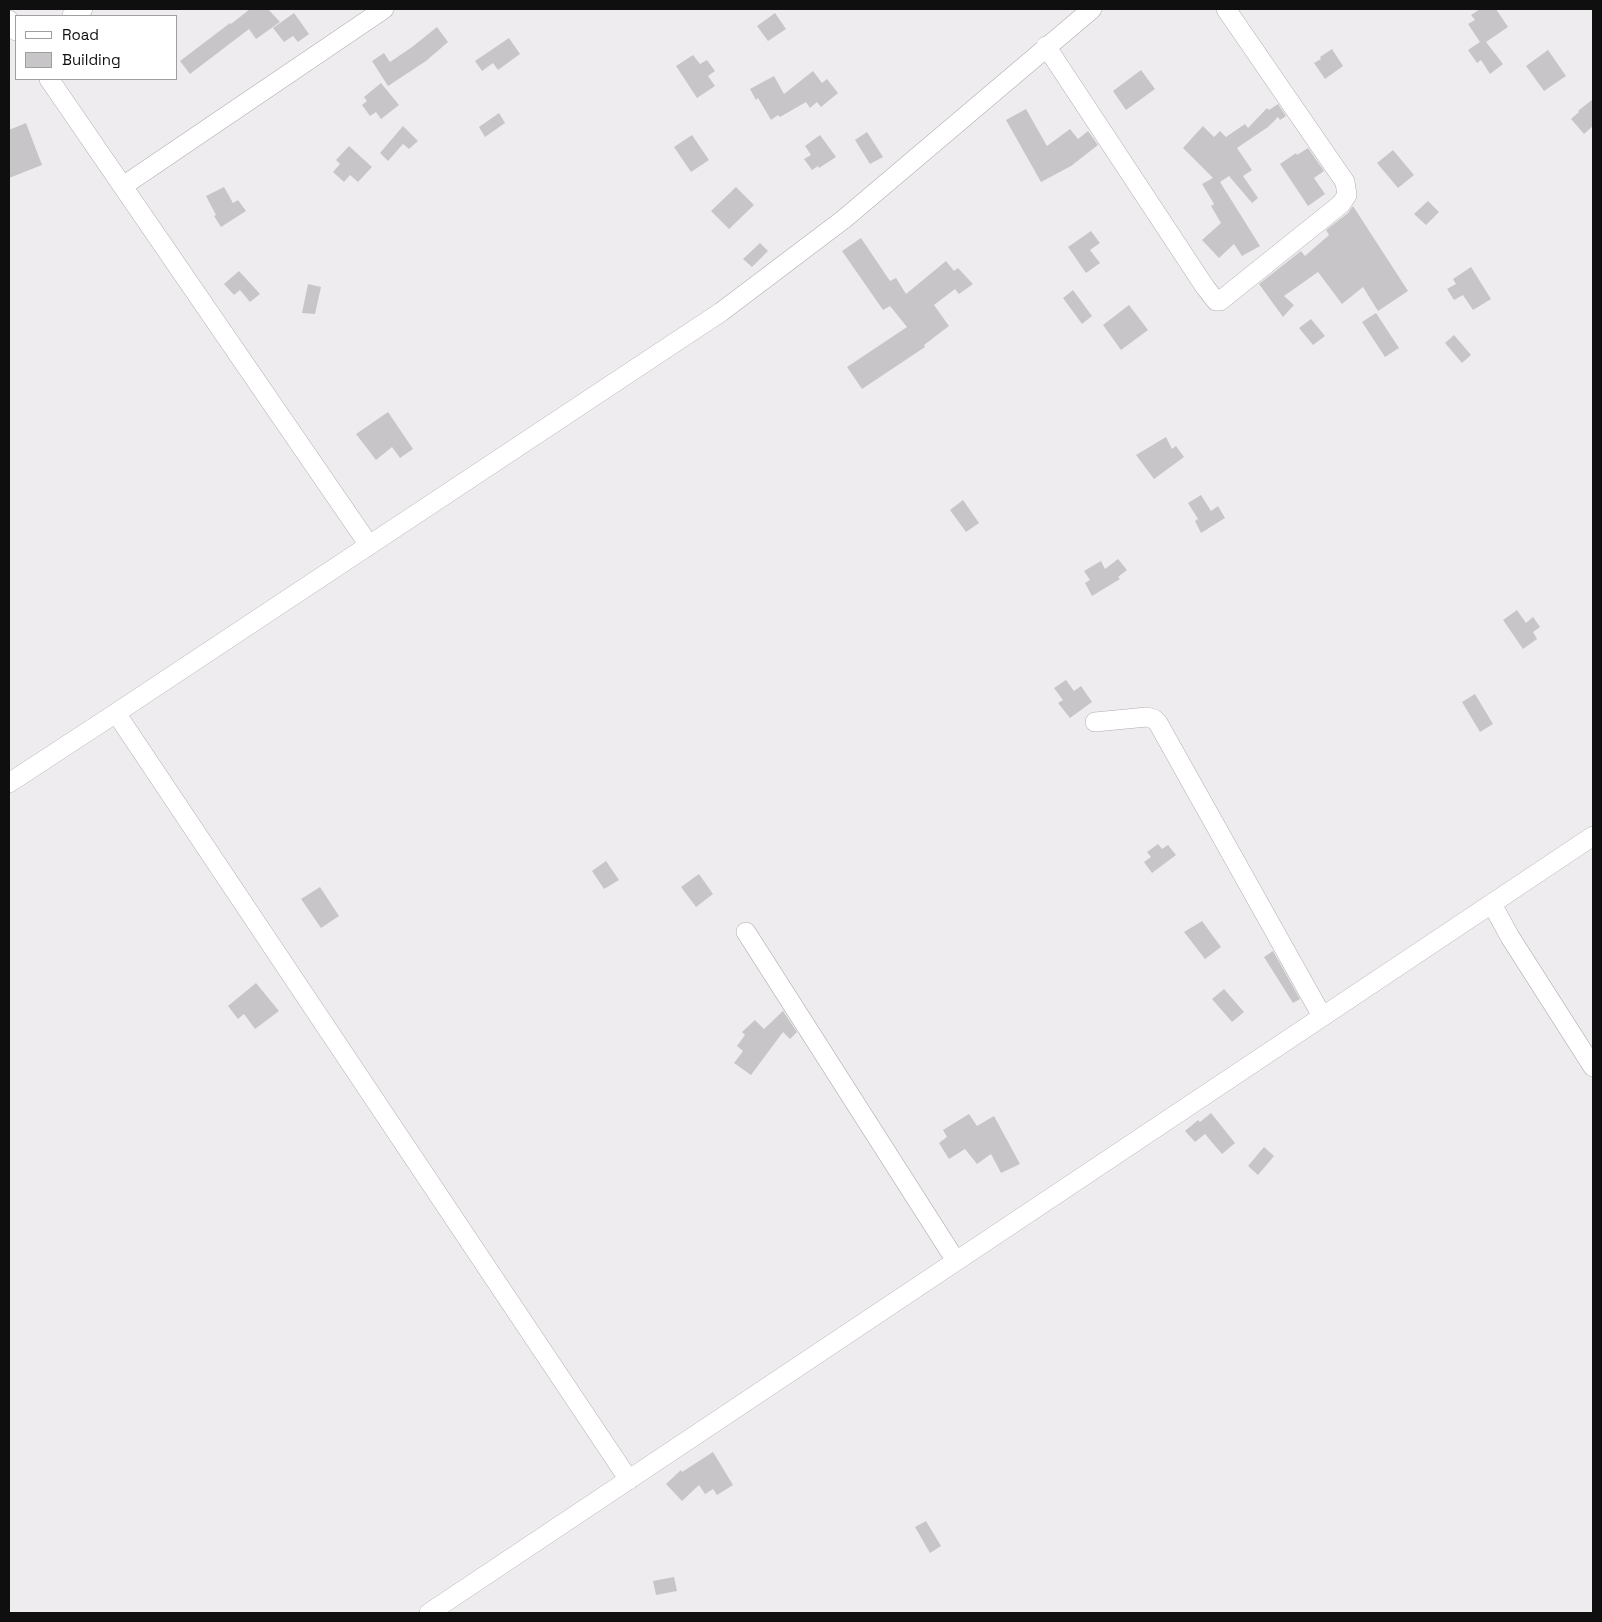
<!DOCTYPE html>
<html>
<head>
<meta charset="utf-8">
<style>
	body { margin:0 }
	#map { position:relative; width:1602px; height:1622px; overflow:hidden; background:#efecef; font-family:"Space Grotesk",sans-serif }
	canvas { display:block }
	.frame { position:absolute; inset:0; border:10px solid #100f10; pointer-events:none }
	.legend { position:absolute; left:15px; top:15px; width:162px; height:65px; box-sizing:border-box; background:#fff; border:1px solid #9f9f9f; margin:0; padding:6px 9px; list-style:none; font-size:15px; color:#100f10 }
	.legend li { display:flex; align-items:center; gap:10px; height:25px }
	.legend b { width:25px; border:1px solid #9f9f9f }
</style>
</head>
<body>
<div id="map">
<canvas width="1602" height="1622"></canvas>
<div class="frame"></div>
<ul class="legend">
<li><b style="height:6px;background:#fff"></b>Road</li>
<li><b style="height:14px;background:#c8c5c8"></b>Building</li>
</ul>
</div>
<script>
const ctx = document.querySelector('canvas').getContext('2d');
ctx.lineJoin = 'round';
function paint(path, color) { ctx.fillStyle = color; ctx.fill(path, 'evenodd'); }
const poly = rows => new Path2D(rows.map(r => 'M' + r).join(''));
function stroke(path, color, width, dash) { ctx.strokeStyle = color; ctx.lineWidth = width; ctx.lineCap = dash ? 'butt' : 'round'; ctx.setLineDash(dash || []); ctx.stroke(path); }
const building = poly([
	[250,9,268,9,280,22,256,39,249,29,190,74,180,61,230,23,231,24],
	[1480,9,1496,9,1508,27,1486,42,1503,64,1490,74,1481,60,1477,63,1468,50,1480,42,1468,24,1475,20,1471,15],
	[294,13,309,34,298,42,293,36,284,42,273,28],
	[775,13,786,29,768,41,757,26],
	[437,27,448,42,426,61,388,86,372,61,384,53,390,62,412,47],
	[509,38,520,54,498,70,493,63,482,71,475,61],
	[1332,49,1343,66,1325,79,1314,63,1321,59,1320,57],
	[1548,50,1566,76,1544,91,1526,66],
	[693,55,700,64,707,60,715,71,708,76,715,86,697,98,676,66],
	[1141,70,1155,89,1126,110,1113,91],
	[813,71,822,83,827,79,838,93,821,107,817,102,810,108,806,102,780,117,778,115,771,120,758,98,756,100,750,89,774,76,784,94],
	[381,83,399,105,381,119,376,112,370,116,362,105,367,101,364,97],
	[1593,99,1593,126,1584,134,1571,119,1579,112,1578,111],
	[1278,104,1286,116,1280,120,1278,117,1268,127,1237,148,1252,170,1243,176,1258,198,1252,203,1229,176,1220,182,1260,246,1242,256,1234,244,1219,258,1202,240,1221,223,1211,206,1214,204,1202,184,1213,178,1183,148,1203,126,1214,137,1220,131,1226,137,1245,124,1248,128,1267,108,1269,110],
	[1026,109,1047,146,1070,129,1078,139,1088,131,1098,145,1071,166,1041,182,1006,120],
	[499,113,505,123,485,137,479,127],
	[26,123,42,165,9,178,9,130],
	[403,126,418,141,409,149,403,144,388,161,380,153],
	[867,132,883,157,870,164,855,140],
	[692,135,709,160,691,172,674,147],
	[820,135,836,157,819,168,818,166,812,170,804,159,811,155,805,146],
	[349,146,372,167,358,182,350,175,344,182,333,172,340,164,336,160],
	[1308,148,1324,171,1314,178,1325,194,1308,206,1280,164,1296,153,1297,155],
	[1393,150,1414,175,1398,188,1377,163],
	[224,187,233,203,238,200,246,211,221,227,214,216,216,215,206,196],
	[736,187,754,205,729,229,711,211],
	[1428,201,1439,212,1426,225,1414,214],
	[1353,206,1408,291,1378,311,1363,287,1342,304,1318,272,1284,296,1294,305,1283,317,1259,284,1301,251,1305,256,1329,235,1326,230,1348,213],
	[1091,231,1100,243,1090,250,1100,263,1086,273,1068,247],
	[861,238,890,281,896,278,906,294,946,261,954,271,958,268,973,284,959,294,955,289,934,305,949,326,924,345,925,347,862,389,847,367,907,327,890,306,883,310,842,251],
	[760,243,768,251,752,267,743,259],
	[1471,267,1491,299,1473,310,1463,295,1454,300,1447,289,1456,284,1453,279],
	[239,271,260,294,250,302,240,290,234,295,224,284],
	[308,284,321,287,315,314,302,313],
	[1073,290,1092,316,1082,324,1063,298],
	[1129,305,1148,330,1121,350,1103,325],
	[1376,313,1399,348,1385,357,1362,322],
	[1311,319,1325,336,1313,345,1299,328],
	[1454,335,1471,355,1462,363,1445,343],
	[388,412,413,449,400,458,392,447,376,460,356,434],
	[1166,437,1172,449,1176,446,1184,457,1154,479,1136,455],
	[1201,495,1211,511,1218,506,1225,518,1201,533,1195,521,1198,519,1188,503],
	[963,500,979,523,966,532,950,510],
	[1118,559,1127,570,1118,577,1120,579,1092,596,1085,583,1090,580,1084,571,1101,561,1105,569],
	[1517,610,1526,623,1533,617,1540,627,1533,632,1537,639,1523,649,1503,620],
	[1066,680,1074,691,1081,686,1092,702,1070,718,1058,703,1063,700,1054,688],
	[1475,694,1493,724,1480,732,1462,702],
	[1158,844,1162,849,1168,845,1176,855,1152,873,1144,862,1151,857,1147,852],
	[606,861,619,880,604,889,592,871],
	[699,874,713,894,696,907,681,887],
	[320,887,339,916,321,928,301,899],
	[1202,921,1221,947,1205,959,1184,932],
	[1273,951,1300,999,1293,1003,1264,957],
	[256,983,279,1011,255,1029,244,1014,238,1019,228,1006],
	[1224,989,1244,1012,1232,1022,1212,999],
	[783,1011,797,1032,790,1039,783,1032,751,1075,734,1063,743,1051,737,1046,745,1035,742,1032,755,1020,764,1029],
	[1211,1113,1235,1143,1222,1154,1205,1134,1195,1142,1185,1131,1198,1120,1200,1122],
	[969,1114,977,1126,994,1116,1020,1164,1001,1173,991,1154,977,1164,965,1149,949,1159,939,1143,947,1137,943,1130],
	[1264,1147,1274,1156,1258,1175,1248,1166],
	[713,1452,733,1485,717,1495,713,1489,705,1494,699,1485,682,1501,666,1484,681,1470,682,1472],
	[926,1521,941,1546,930,1553,915,1527],
	[674,1577,677,1591,656,1595,653,1581]
]);
const minor = poly([
	[72,16,83,9],
	[9,20,16,31],
	[1046,46,1205,287,1216,301,1220,301,1341,204,1347,195,1345,182,1226,9],
	[49,79,369,545],
	[123,186,384,9],
	[116,713,629,1480],
	[1095,722,1147,717,1154,719,1158,723,1322,1016],
	[9,783,116,713,721,312,844,219,1092,9],
	[1492,904,1510,937,1593,1067],
	[746,932,956,1261],
	[429,1613,1593,836]
]);
paint(building, '#c8c5c8');
stroke(minor, '#b0adaf', 20);
stroke(minor, '#fff', 19);
</script>
</body>
</html>
